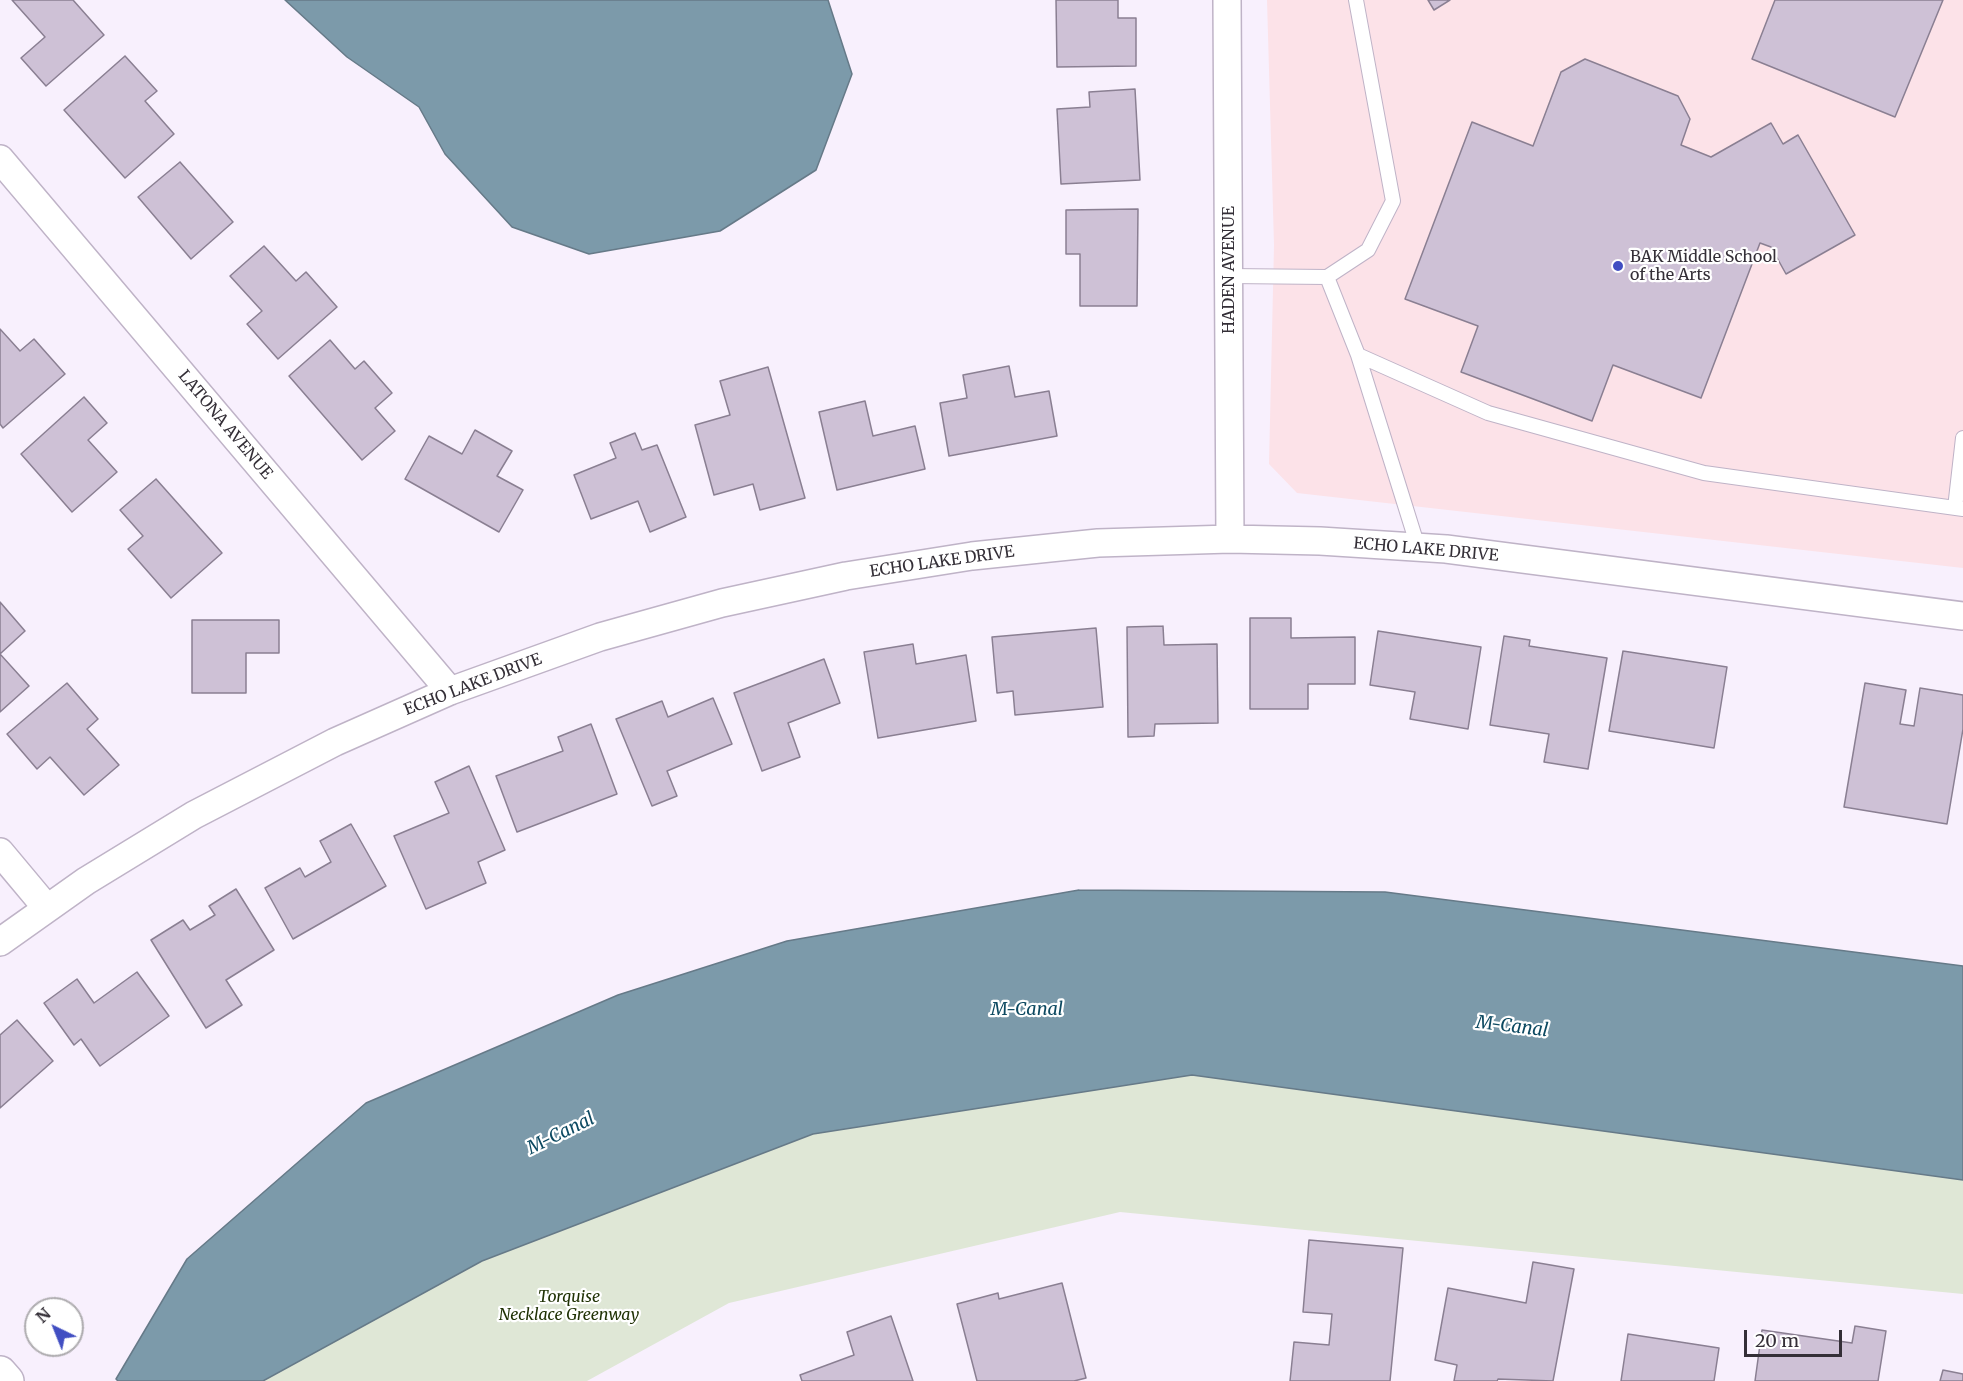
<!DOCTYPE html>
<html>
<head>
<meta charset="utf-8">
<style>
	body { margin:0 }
	#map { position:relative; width:1963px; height:1381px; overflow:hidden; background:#f8f0fd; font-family:Merriweather,serif }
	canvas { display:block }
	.north { position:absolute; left:24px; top:1297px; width:60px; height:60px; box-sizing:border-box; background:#fff; border:2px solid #aeacaf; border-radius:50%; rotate:317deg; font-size:16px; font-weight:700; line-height:24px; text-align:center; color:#342f37 }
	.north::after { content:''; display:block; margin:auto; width:21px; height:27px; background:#414ec2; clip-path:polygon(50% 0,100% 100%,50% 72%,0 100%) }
	.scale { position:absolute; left:1744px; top:1330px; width:98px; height:27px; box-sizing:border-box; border:3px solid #342f37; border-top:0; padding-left:8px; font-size:18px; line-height:21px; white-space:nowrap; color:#342f37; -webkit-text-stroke:4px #fff; paint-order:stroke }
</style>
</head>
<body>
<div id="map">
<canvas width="1963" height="1381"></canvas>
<div class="north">N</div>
<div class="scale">20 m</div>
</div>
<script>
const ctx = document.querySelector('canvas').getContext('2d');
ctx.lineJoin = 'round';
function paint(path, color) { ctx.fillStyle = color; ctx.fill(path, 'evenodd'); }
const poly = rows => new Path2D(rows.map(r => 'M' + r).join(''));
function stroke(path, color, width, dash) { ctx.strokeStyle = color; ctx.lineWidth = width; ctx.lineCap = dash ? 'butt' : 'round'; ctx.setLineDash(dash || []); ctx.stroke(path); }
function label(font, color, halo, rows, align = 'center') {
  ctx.font = font + ' Merriweather,serif'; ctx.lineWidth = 4.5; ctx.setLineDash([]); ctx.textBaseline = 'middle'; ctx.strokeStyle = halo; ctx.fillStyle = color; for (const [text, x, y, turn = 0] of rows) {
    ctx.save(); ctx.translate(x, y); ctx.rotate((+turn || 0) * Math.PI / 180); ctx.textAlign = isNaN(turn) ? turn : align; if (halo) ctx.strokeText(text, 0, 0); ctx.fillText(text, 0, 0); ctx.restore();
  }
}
const education = poly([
	[1267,0,1963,0,1963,568,1297,493,1269,464,1274,245]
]);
const green = poly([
	[1192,1075,1963,1180,1963,1294,1120,1212,729,1303,587,1381,263,1381,482,1261,813,1134]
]);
const water = poly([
	[285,0,828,0,852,74,816,170,720,231,589,254,512,227,445,154,419,107,347,57,285,0],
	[1079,890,1385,892,1963,966,1963,1180,1192,1075,813,1134,482,1261,263,1381,118,1381,116,1379,187,1259,366,1103,618,995,787,941,1079,890]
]);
const building = poly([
	[12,0,73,0,104,35,46,86,21,58,45,37,12,0],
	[1056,0,1118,0,1118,18,1136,18,1136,66,1057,67,1056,0],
	[1428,0,1450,0,1434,10,1428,0],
	[1775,0,1943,0,1895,117,1752,59,1775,0],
	[125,56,157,91,145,101,174,134,125,178,64,110,125,56],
	[1585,59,1678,96,1690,119,1681,145,1711,157,1771,123,1783,144,1798,135,1855,235,1786,274,1771,247,1760,243,1701,398,1613,365,1592,421,1461,372,1478,326,1405,299,1472,122,1533,146,1561,72,1585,59],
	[1135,89,1140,180,1061,184,1057,109,1090,107,1089,92,1135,89],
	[180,162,233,222,191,259,138,197,180,162],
	[1138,209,1137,306,1080,306,1080,254,1066,254,1066,210,1138,209],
	[264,246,296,281,306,272,337,307,278,359,247,324,262,311,230,276,264,246],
	[0,329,20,351,34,339,65,374,3,428,0,424,0,329],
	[330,340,355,369,364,361,392,393,375,408,395,431,362,460,289,376,330,340],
	[1009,366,1015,397,1049,391,1057,436,949,456,940,403,967,398,963,375,1009,366],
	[768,367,805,498,760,510,753,484,714,495,695,425,730,415,720,381,768,367],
	[84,397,107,423,88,440,117,472,72,512,21,454,84,397],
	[865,401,873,436,915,426,925,469,837,490,819,412,865,401],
	[475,430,512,451,497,476,523,490,499,532,405,479,429,436,462,454,475,430],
	[635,433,642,450,657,445,686,517,650,532,638,501,591,519,574,475,616,458,610,443,635,433],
	[156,479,222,553,171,598,128,549,143,536,120,510,156,479],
	[0,602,25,631,0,654,29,686,0,712,0,602],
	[1250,618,1291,618,1291,638,1355,637,1355,684,1308,684,1308,709,1250,709,1250,618],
	[192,620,279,620,279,653,246,653,246,693,192,693,192,620],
	[1163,626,1164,645,1217,644,1218,723,1155,724,1154,736,1128,737,1127,627,1163,626],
	[1096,628,1103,707,1015,715,1013,691,997,693,992,637,1096,628],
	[1378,631,1481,647,1468,729,1410,719,1415,692,1370,685,1378,631],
	[1504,636,1530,640,1529,646,1607,658,1588,769,1544,762,1549,734,1490,725,1504,636],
	[913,644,916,664,966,655,976,721,878,738,864,652,913,644],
	[1623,651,1727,667,1714,748,1609,731,1623,651],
	[824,659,840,703,788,723,800,757,762,771,734,693,824,659],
	[67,683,98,719,87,729,119,765,84,795,50,757,37,769,7,734,67,683],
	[1865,683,1906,690,1900,724,1914,726,1920,688,1963,695,1963,729,1947,824,1844,807,1865,683],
	[713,698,732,744,667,771,677,796,652,806,616,719,662,701,668,717,713,698],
	[591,724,617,794,517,832,496,776,563,751,558,737,591,724],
	[469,766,505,850,478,862,486,883,426,909,394,836,449,813,435,782,469,766],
	[351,824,386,886,293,939,265,888,300,868,305,877,331,862,320,841,351,824],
	[236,889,274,950,226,980,242,1005,206,1028,151,940,183,920,190,930,215,915,209,906,236,889],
	[137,972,169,1016,100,1066,81,1039,74,1045,44,1003,77,979,94,1003,137,972],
	[17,1020,53,1061,0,1108,0,1035,17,1020],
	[1309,1240,1403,1248,1390,1381,1290,1381,1294,1342,1329,1345,1332,1314,1303,1312,1309,1240],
	[1533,1262,1574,1269,1553,1381,1498,1379,1497,1381,1454,1381,1457,1365,1435,1360,1448,1288,1526,1303,1533,1262],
	[1062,1283,1086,1378,1074,1381,977,1381,957,1304,998,1293,999,1299,1062,1283],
	[891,1316,913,1381,802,1381,800,1375,854,1355,847,1332,891,1316],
	[1855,1326,1886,1331,1878,1381,1755,1381,1762,1330,1852,1343,1855,1326],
	[1628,1334,1719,1348,1714,1381,1621,1381,1628,1334],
	[1943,1370,1963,1374,1963,1381,1940,1381,1943,1370]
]);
const lane = poly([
	[1229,276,1327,277,1358,355,1488,413,1704,473,1963,509],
	[1327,277,1368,250,1393,201,1356,0],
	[1358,355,1418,547],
	[1955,508,1963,438]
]);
const street = poly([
	[1227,0,1230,539],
	[0,159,450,691],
	[0,852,46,907],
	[0,942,86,881,194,815,335,742,450,691,600,637,722,603,846,576,972,556,1098,543,1230,539,1320,541,1446,549,1963,616]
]);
const secondary = poly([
	[0,1373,7,1381]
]);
const markers = [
	[1618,266,6,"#414ec2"]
];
const poiNames = [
	["BAK Middle School",1630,257],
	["of the Arts",1630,275]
];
const streetNames = [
	["HADEN AVENUE",1229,270,-90],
	["LATONA AVENUE",225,425,50],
	["ECHO LAKE DRIVE",1426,550,5],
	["ECHO LAKE DRIVE",942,562,-8],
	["ECHO LAKE DRIVE",473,685,-21]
];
const parkNames = [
	["Torquise",569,1297],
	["Necklace Greenway",569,1315]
];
const waterNames = [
	["M-Canal",1027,1010],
	["M-Canal",1512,1027,7],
	["M-Canal",561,1134,-26]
];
paint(education, '#fce2e8');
paint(green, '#dfe7d6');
paint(water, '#7c9aaa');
stroke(water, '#667a88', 1.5);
paint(building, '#cec1d6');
stroke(building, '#8a7f92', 1.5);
stroke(lane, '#bfb3c7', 16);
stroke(street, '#bfb3c7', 30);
stroke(secondary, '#bfb3c7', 36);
stroke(lane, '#fff', 14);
stroke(street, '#fff', 27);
stroke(secondary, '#fff', 33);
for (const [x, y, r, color] of markers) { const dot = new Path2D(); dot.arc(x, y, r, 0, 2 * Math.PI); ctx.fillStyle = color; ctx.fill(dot); stroke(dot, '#fff', 2); }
label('16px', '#342f37', '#fff', poiNames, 'left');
label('16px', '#342f37', '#fff', streetNames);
label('italic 16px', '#203205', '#fff', parkNames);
label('italic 18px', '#0c4961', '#fff', waterNames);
</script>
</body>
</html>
